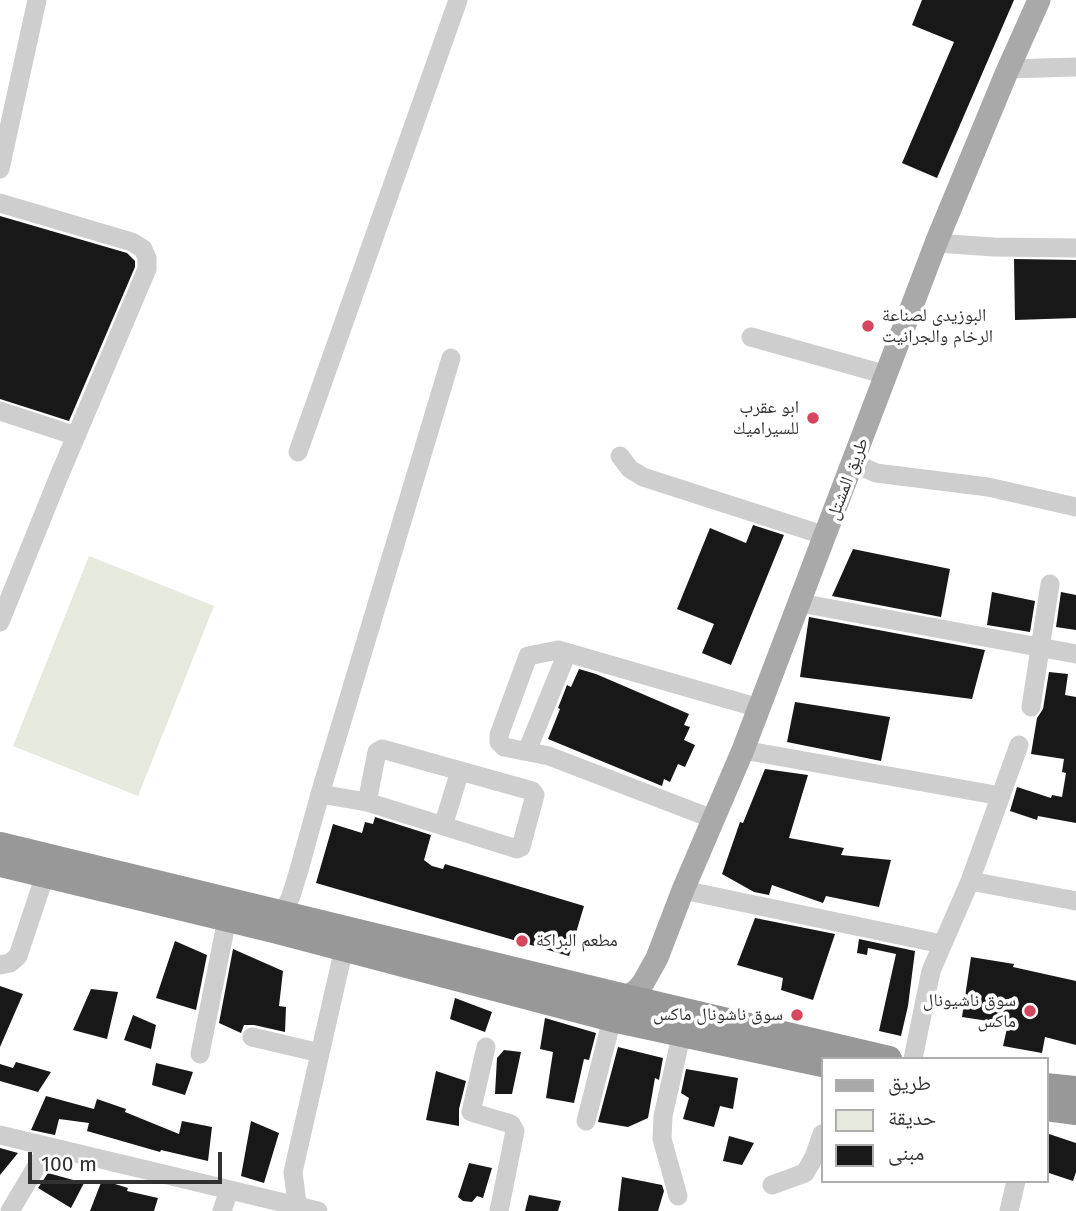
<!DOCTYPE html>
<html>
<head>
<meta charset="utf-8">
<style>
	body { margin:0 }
	#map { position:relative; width:1076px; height:1211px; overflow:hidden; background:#fff; font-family:"Fira Sans","Noto Naskh Arabic",sans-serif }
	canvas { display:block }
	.legend { position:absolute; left:821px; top:1057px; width:228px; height:126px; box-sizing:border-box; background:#fff; border:2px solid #adadad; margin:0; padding:9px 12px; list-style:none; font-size:21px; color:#313131 }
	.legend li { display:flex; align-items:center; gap:14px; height:35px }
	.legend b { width:35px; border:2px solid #adadad }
	.scale { position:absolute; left:28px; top:1152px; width:194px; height:32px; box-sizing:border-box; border:4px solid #313131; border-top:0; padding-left:9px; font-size:21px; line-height:24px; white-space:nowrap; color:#313131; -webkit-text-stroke:5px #fff; paint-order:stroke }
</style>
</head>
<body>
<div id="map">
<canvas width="1076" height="1211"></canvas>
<ul class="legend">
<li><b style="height:9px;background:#a9a9a9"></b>طريق</li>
<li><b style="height:19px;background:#e5e9de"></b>حديقة</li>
<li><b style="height:19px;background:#181818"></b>مبنى</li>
</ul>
<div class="scale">100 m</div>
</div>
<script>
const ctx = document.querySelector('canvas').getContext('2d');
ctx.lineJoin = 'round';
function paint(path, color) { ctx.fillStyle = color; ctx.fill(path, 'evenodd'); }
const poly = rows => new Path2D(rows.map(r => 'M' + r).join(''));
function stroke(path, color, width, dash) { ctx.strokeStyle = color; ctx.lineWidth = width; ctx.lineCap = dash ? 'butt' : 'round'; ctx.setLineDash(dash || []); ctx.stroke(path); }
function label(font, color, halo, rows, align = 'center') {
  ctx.font = font + ' "Fira Sans","Noto Naskh Arabic",sans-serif'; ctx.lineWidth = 7; ctx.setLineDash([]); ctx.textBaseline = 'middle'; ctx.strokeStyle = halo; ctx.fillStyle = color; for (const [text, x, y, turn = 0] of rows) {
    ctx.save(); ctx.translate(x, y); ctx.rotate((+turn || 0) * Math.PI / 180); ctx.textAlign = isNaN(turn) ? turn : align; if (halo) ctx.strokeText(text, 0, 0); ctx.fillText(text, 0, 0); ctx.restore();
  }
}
const green = poly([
	[89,556,214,606,138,796,13,746]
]);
const building = poly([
	[922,0,1014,0,937,178,902,163,954,42,912,25],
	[0,216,127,253,135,261,135,267,69,421,0,399],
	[1014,259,1076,260,1076,318,1015,320],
	[753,525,784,535,731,665,702,653,714,624,677,609,710,528,746,543],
	[853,549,950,569,941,617,832,596],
	[992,592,1035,601,1030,632,987,625],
	[1061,592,1076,595,1076,630,1056,627],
	[809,617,985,650,972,699,800,677],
	[579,669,596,674,689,714,684,725,690,727,684,740,695,745,685,767,678,764,670,782,664,779,662,786,548,739,560,709,558,708,567,685,571,687],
	[1049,672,1068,674,1065,695,1076,697,1076,823,1038,816,1037,820,1010,811,1017,787,1051,798,1052,795,1062,797,1066,773,1062,772,1064,759,1031,754,1037,718,1043,709],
	[795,702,890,717,881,761,787,742],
	[765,769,808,775,789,838,844,848,841,855,891,860,879,907,826,896,823,903,772,885,769,895,754,892,722,874,740,822,743,823],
	[375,817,431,835,424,860,432,866,443,869,445,864,584,906,569,956,316,883,333,824,362,833,365,822,373,824],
	[755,918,835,934,813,1000,781,990,783,978,737,965],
	[859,939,915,951,908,1006,901,1036,879,1031,896,954,868,948,867,955,857,953],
	[175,941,207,955,196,1010,156,998],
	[233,949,283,971,279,1006,286,1007,285,1032,254,1025,244,1025,241,1033,219,1023],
	[971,957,1014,964,1013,967,1076,981,1076,1045,1045,1037,1042,1053,1003,1046,1008,1024,962,1017],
	[0,986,23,994,0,1047],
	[91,989,118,992,107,1039,73,1030],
	[455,998,492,1012,485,1032,450,1019],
	[133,1015,156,1025,151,1049,124,1040],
	[545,1018,596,1033,589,1060,584,1059,574,1103,546,1098,553,1052,540,1049],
	[618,1047,663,1058,659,1080,655,1078,648,1118,628,1127,598,1122],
	[504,1050,521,1052,512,1094,495,1094,497,1058],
	[16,1062,51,1072,38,1092,0,1081,0,1064,13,1068],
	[156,1063,193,1072,185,1095,152,1085],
	[686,1069,738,1078,733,1109,720,1106,714,1127,683,1119,689,1098,681,1093],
	[436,1071,466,1081,459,1109,459,1126,426,1120],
	[46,1096,94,1109,97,1099,126,1109,125,1112,179,1134,182,1121,212,1127,208,1161,161,1150,160,1152,87,1131,89,1123,59,1119,55,1135,31,1130],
	[251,1121,279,1133,264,1183,241,1176],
	[1046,1133,1076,1143,1076,1172,1073,1181,1046,1172],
	[729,1136,754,1143,742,1165,723,1161],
	[0,1148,18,1153,0,1175],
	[469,1163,492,1168,483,1198,477,1196,472,1202,463,1201,458,1197],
	[48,1173,84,1183,71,1208,38,1188],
	[622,1177,662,1185,664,1191,658,1211,618,1211],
	[102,1180,128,1188,127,1191,158,1198,154,1211,90,1211],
	[529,1195,561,1201,558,1211,525,1211]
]);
const minor = poly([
	[1008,69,1076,67],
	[0,169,37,0],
	[0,203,132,242,143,249,147,258,147,269,59,476,0,622],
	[936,243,994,247,1076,248],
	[751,337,887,375],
	[0,411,76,436],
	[298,452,458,0],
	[620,456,630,469,643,477,826,536],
	[854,463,876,473,988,487,1076,507],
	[800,603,1076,654],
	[1031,707,1050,584],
	[743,750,1001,796],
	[527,751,567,653],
	[320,794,367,802,517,849,521,847,535,795,532,791,382,749,377,752,367,802],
	[713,819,549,756,504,747,499,742,499,735,528,656,558,650,759,708],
	[443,826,460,771],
	[970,881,1076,901],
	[683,890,942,944],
	[278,923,291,896,299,870,320,794,451,358],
	[0,965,10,963,18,956,45,875],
	[252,1037,320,1053],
	[486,1047,471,1112,511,1124,515,1131,499,1211],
	[200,1054,227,919],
	[913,1059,931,971,970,881,1019,745],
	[586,1121,612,1019],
	[0,1135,318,1211],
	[772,1185,805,1173,814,1157,822,1134],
	[678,1196,662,1139,663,1116,682,1032],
	[10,1211,48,1147],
	[222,1211,229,1190],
	[298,1211,293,1172,344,948],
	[1009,1211,1016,1181]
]);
const major = poly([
	[625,997,636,991,643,983,657,958,683,890,743,750,936,243,1006,74,1039,0]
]);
const highway = poly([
	[0,845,625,997,889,1059],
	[0,864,274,930,612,1019,822,1064],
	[1046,1086,1076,1089],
	[1046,1108,1076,1112]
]);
const markers = [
	[868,326,7,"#d5465f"],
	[813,418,7,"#d5465f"],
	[522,941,7,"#d5465f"],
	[1030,1011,7,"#d5465f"],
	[797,1015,7,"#d5465f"]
];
const poiNames = [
	["البوزيدي لصناعة",882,316,"left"],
	["الرخام والجرانيت",882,337,"left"],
	["ابو عقرب",799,408],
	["للسيراميك",799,429],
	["مطعم البراكة",536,941,"left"],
	["سوق ناشيونال",1016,1001],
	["ماكس",1016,1022],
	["سوق ناشونال ماكس",783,1015]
];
const streetNames = [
	["طريق المشتل",848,479,-69]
];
paint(green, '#e5e9de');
paint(building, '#181818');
stroke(minor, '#cecece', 19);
stroke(major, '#a9a9a9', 23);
stroke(highway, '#989898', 26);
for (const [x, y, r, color] of markers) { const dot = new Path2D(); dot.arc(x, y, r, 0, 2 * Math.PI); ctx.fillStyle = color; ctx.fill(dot); stroke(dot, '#fff', 2.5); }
label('18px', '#313131', '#fff', poiNames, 'right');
label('18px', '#313131', '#fff', streetNames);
</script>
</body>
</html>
